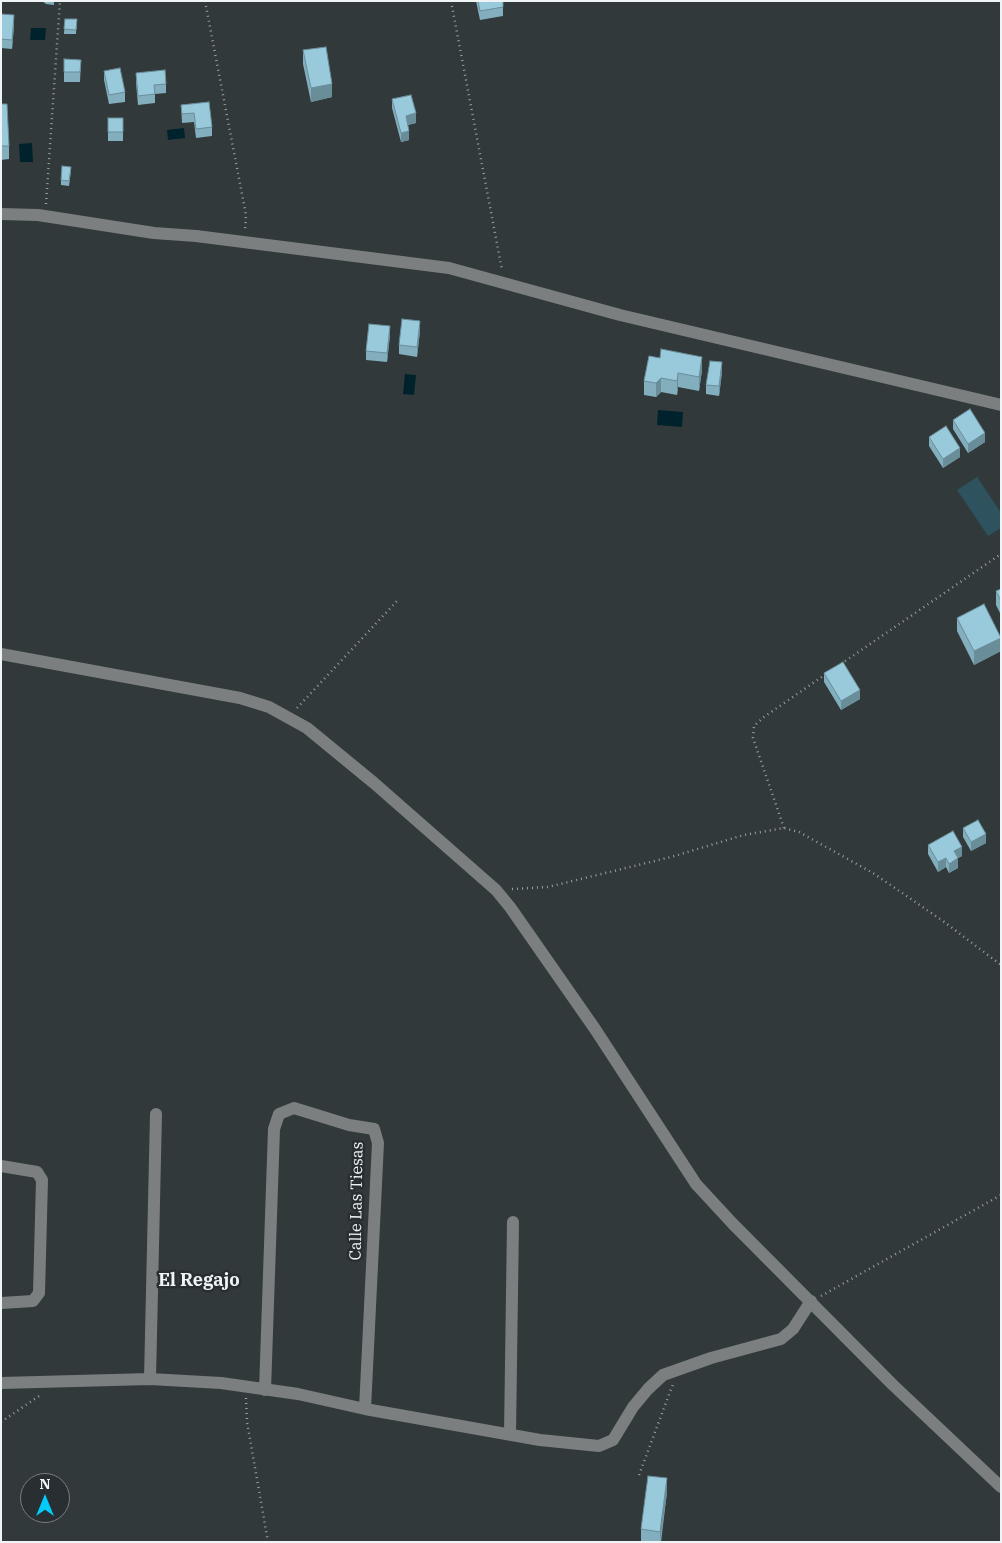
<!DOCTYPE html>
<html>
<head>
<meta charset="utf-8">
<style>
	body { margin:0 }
	#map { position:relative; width:1002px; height:1543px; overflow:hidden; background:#32393b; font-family:"IBM Plex Serif",serif }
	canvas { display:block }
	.frame { position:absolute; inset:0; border:2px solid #eff4f6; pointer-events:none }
	.north { position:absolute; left:20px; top:1473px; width:50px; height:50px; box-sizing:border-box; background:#282e31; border:1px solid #787d80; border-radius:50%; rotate:0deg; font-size:14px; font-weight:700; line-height:20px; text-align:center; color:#eff4f6 }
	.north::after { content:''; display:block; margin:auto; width:18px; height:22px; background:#02cbf9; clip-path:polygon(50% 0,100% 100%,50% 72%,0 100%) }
</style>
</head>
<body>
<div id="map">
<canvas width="1002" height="1543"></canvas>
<div class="frame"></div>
<div class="north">N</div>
</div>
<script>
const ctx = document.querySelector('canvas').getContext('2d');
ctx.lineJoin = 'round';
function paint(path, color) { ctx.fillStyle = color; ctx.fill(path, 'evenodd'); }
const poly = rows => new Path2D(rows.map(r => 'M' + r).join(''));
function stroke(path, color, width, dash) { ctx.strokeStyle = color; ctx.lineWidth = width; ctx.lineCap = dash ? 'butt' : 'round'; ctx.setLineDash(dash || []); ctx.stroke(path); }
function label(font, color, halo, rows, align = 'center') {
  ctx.font = font + ' "IBM Plex Serif",serif'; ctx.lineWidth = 5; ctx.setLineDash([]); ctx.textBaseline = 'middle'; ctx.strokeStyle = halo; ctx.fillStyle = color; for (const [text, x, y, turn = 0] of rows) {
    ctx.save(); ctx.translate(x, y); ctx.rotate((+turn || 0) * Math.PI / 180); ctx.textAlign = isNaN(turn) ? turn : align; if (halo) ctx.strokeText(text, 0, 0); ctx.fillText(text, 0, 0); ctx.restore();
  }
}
const green = poly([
	[977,477,1001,513,1001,528,988,536,957,490]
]);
const water = poly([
	[31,28,46,28,45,40,30,40],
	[184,128,185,138,168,140,167,130],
	[32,143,33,162,20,162,19,144],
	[405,374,416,375,414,395,403,394],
	[658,410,683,412,682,427,657,425]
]);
const path = poly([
	[205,1,246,215,245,230],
	[451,1,502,270],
	[46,204,60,1],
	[841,664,1001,554],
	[297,708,397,601],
	[784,828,753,738,754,726,764,717,826,674],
	[512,889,548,887,671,857,744,835,784,828,799,832,873,873,943,921,1001,965],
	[821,1296,1001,1195],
	[246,1398,247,1422,268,1542],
	[1,1422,42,1394],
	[639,1475,673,1384]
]);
const minor = poly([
	[1,214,38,215,154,233,196,236,449,268,620,315,1001,405],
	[1,654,240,698,269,707,307,728,374,783,496,890,510,907,595,1029,696,1184,733,1224,893,1385,1001,1487],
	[1,1166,37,1172,42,1180,39,1293,33,1301,1,1303],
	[150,1379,156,1114],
	[1,1383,150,1379,221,1383,298,1394,365,1409,540,1440,599,1446,613,1440,633,1407,648,1389,663,1375,711,1358,781,1339,793,1329,811,1301],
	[265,1390,274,1129,279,1114,294,1108,349,1125,374,1129,378,1143,365,1409],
	[510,1434,513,1222]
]);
const wall = poly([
	[42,1,54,1,54,5,46,4],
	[476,1,503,1,503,16,480,20],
	[1,14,14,25,12,49,1,48],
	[65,19,77,19,76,34,64,34],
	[303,50,332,97,311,102,303,64],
	[64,59,81,60,80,82,64,82],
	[104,71,125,92,125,102,109,104,104,80],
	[136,73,166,84,166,93,155,94,155,103,138,105,136,83],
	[392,99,416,123,408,125,409,140,401,142,392,108],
	[209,102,212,127,212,136,196,138,194,122,182,123,181,105],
	[1,104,9,146,9,159,1,160],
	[108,118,123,118,123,141,108,141],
	[71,171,69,186,61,185,61,180],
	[420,331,417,357,399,354,399,345],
	[390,335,387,362,366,360,366,351],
	[649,356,702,370,699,391,678,387,677,395,661,392,656,397,644,395,644,381],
	[722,372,719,396,706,394,706,385],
	[953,420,985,442,968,453,953,429],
	[929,437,960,457,943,468,929,446],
	[1001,589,1001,615,996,605,996,591],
	[957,618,1001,637,1001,651,974,665,957,631],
	[824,673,860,699,841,710,824,682],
	[963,828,986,843,971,851,963,837],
	[928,845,962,856,958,858,958,868,949,873,946,867,938,872,928,854],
	[667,1492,661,1542,641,1542,641,1529]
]);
const shadedWall = poly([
	[14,15,14,25,12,49,12,40],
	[332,84,332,97,311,102,311,88],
	[416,113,416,123,406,125,406,116],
	[409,131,409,140,401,142,401,133],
	[420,321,420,331,417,357,417,347],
	[390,326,390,335,387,362,387,353],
	[702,357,702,370,699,391,699,377],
	[722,362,722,372,719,396,719,386],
	[678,373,678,387,677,395,677,381],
	[661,378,661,392,656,397,656,383],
	[985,433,985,442,968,453,968,444],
	[960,448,960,457,943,468,943,459],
	[1001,638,1001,651,974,665,974,651],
	[860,690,860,699,841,710,841,701],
	[986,834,986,843,971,851,971,842],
	[962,847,962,856,954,860,954,851],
	[946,858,946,867,938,872,938,862],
	[958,858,958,868,949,873,949,864],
	[667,1478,667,1492,660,1542,660,1532]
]);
const building = poly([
	[478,1,503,1,503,7,480,11,478,1],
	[1,14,14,15,12,40,1,39,1,14],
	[65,19,77,19,76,30,64,29,65,19],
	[326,47,332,84,311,88,303,50,326,47],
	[64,59,81,60,80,72,64,72,64,59],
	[120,68,125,92,109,95,104,71,120,68],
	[165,70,166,84,154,85,155,94,138,96,136,73,165,70],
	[411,95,416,113,406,116,409,131,401,133,392,99,411,95],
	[209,102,212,127,196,129,194,113,182,114,181,105,209,102],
	[1,104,7,104,9,146,1,146,1,104],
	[108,118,123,118,123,132,108,132,108,118],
	[62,166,71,167,69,181,61,180,62,166],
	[402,319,420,321,417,347,399,345,402,319],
	[369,324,390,326,387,353,366,351,369,324],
	[661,349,702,357,699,377,678,373,677,381,661,378,656,383,644,381,649,356,660,358,661,349],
	[710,361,722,362,719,386,706,385,710,361],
	[970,409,985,433,968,444,953,420,970,409],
	[946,426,960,448,943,459,929,437,946,426],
	[1001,589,1001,601,996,591,1001,589],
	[984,604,1001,638,974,651,957,618,984,604],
	[843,662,860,690,841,701,824,673,843,662],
	[978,820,986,834,971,842,963,828,978,820],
	[953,831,962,847,954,851,958,858,949,864,946,858,938,862,928,845,953,831],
	[648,1476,667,1478,660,1532,641,1529,648,1476]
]);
const streetNames = [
	["Calle Las Tiesas",357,1201,-89]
];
const neighbourhoodNames = [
	["El Regajo",199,1281]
];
paint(green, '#2e525e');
paint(water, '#00222d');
stroke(path, '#999fa1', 2.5, [1, 4]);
stroke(minor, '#7b7f80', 12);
paint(wall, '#83aebd');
paint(shadedWall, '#6a8d9a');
paint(building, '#98cadc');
stroke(building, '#6a8d9a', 1);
label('16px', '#eff4f6', '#282e31', streetNames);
label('bold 18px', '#eff4f6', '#282e31', neighbourhoodNames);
</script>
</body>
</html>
